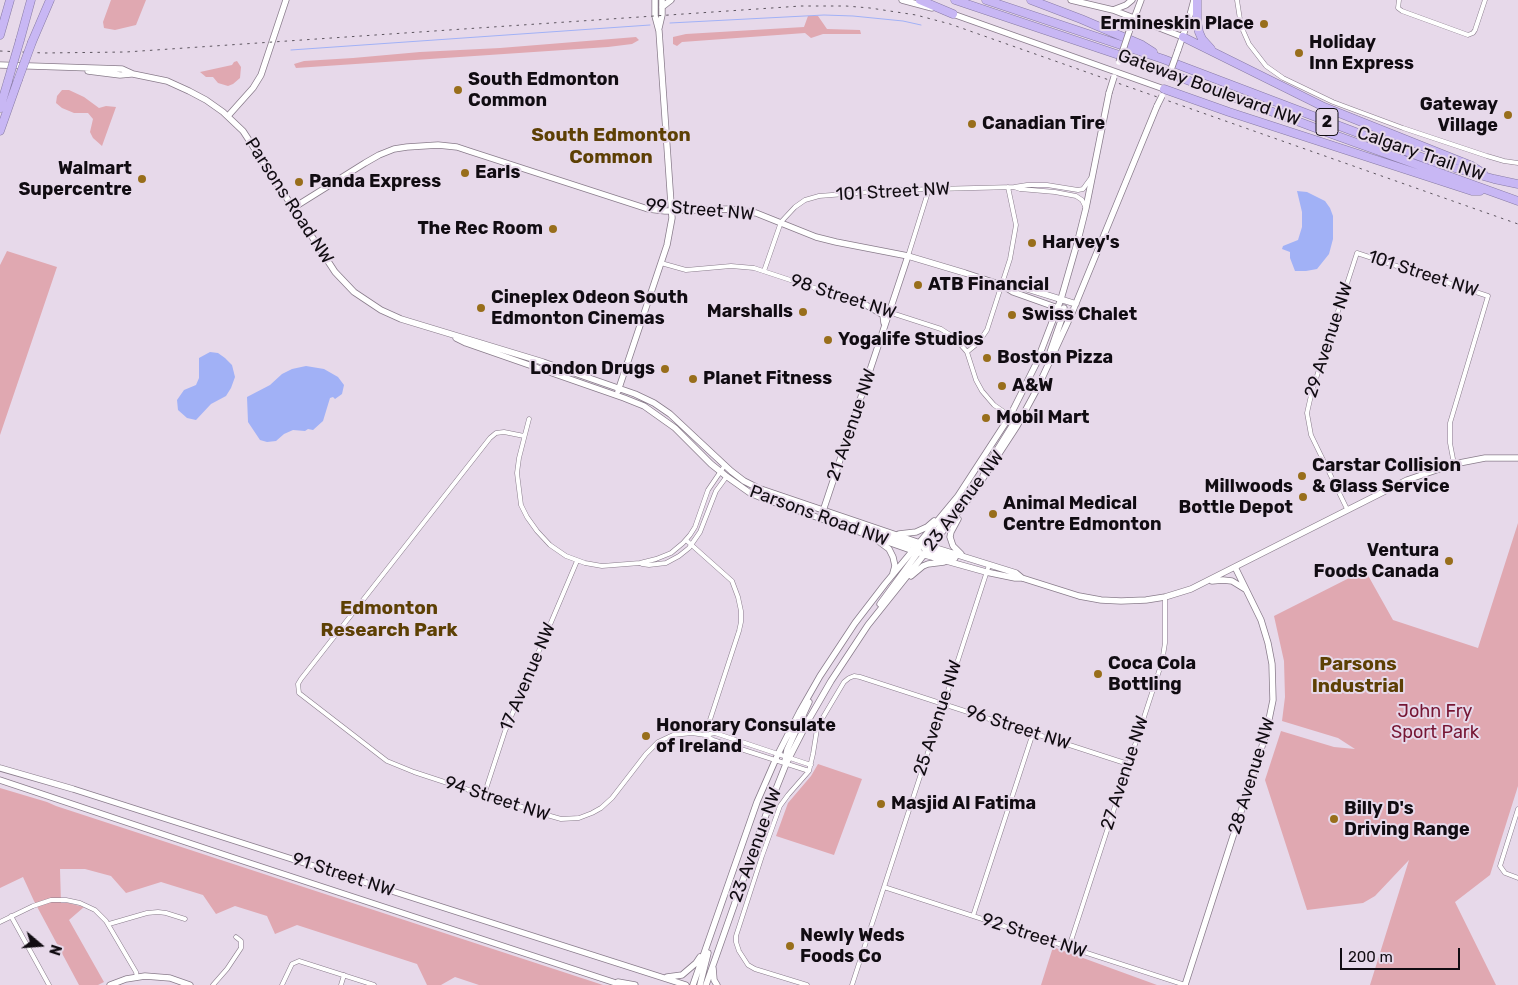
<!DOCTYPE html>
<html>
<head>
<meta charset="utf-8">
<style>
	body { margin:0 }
	#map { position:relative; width:1518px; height:985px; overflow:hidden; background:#e7d9ea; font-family:Rubik,sans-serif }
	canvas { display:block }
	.north { position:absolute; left:15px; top:920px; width:50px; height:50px; -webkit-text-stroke:4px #e7d9ea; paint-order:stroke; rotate:108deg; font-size:14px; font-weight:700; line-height:20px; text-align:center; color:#110c12 }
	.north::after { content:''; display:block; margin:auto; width:18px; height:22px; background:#110c12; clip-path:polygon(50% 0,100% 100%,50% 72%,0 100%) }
	.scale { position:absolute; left:1340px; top:948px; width:120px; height:22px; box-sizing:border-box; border:2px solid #110c12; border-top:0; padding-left:6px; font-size:15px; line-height:18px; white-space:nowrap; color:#110c12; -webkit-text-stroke:4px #e7d9ea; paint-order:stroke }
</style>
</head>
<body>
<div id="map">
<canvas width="1518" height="985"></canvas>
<div class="north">N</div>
<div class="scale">200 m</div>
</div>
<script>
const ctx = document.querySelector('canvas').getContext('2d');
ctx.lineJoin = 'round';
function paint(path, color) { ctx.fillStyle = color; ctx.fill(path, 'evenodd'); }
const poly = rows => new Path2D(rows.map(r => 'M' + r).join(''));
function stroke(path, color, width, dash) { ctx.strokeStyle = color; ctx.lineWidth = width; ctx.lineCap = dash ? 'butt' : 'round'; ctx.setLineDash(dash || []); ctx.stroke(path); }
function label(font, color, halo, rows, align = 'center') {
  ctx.font = font + ' Rubik,sans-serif'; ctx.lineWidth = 4; ctx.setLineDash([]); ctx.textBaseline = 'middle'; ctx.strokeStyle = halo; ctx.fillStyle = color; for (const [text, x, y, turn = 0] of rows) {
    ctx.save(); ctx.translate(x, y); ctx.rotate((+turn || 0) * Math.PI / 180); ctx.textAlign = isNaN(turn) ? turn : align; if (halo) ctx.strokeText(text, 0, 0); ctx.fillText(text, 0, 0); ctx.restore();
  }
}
const green = poly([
	[111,0,146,0,136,25,115,30,104,28,103,22],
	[808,16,818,16,827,29,860,30,861,34,823,34,811,38,805,33,682,42,677,46,673,44,673,37,686,34,804,27],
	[636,37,639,40,632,44,608,47,296,68,294,64,304,61,353,58,420,52,500,48],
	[237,61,241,67,240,78,233,84,228,86,218,83,213,77,206,77,200,72,232,65,234,62],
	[62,90,69,90,84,97,99,108,106,106,116,107,102,146,93,138,90,132,93,119,88,113,74,113,62,108,56,103,57,96],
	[7,251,57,267,0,435,0,265],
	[1518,523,1518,786,1490,875,1455,902,1496,985,1370,985,1409,860,1375,896,1363,903,1307,910,1265,780,1281,731,1334,747,1355,749,1338,738,1282,721,1285,697,1284,661,1274,616,1365,570,1393,620,1478,648],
	[818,764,862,779,834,855,776,836,788,803,811,776],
	[0,788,47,802,56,806,603,985,479,985,455,977,441,985,427,985,417,964,297,925,275,934,267,916,235,906,216,914,203,895,161,882,126,893,111,876,85,869,60,869,61,903,68,903,84,907,69,920,104,982,98,985,79,985,34,901,23,877,0,888],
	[1053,947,1157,985,1041,985]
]);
const water = poly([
	[1297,191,1307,192,1325,201,1330,208,1333,216,1333,239,1329,254,1317,269,1306,271,1295,271,1290,258,1290,252,1282,249,1283,246,1298,240,1302,227,1302,212],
	[210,352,218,353,225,358,232,365,235,377,231,388,226,396,211,404,196,420,187,418,178,410,177,400,184,390,196,385,199,378,199,358],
	[306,366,324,369,338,377,344,385,342,394,335,399,333,397,330,398,323,421,313,430,308,429,305,431,293,430,284,434,276,441,267,442,260,440,248,422,247,397,270,385,282,374,292,369]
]);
const stream = poly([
	[670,23,824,15,853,16,903,21,921,25],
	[291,50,650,25]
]);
const street = poly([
	[1237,0,1241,26,1249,44,1266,66,1283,78,1333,102,1403,128,1487,156,1504,161,1518,163],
	[1399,0,1398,8,1402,11,1468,35,1473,33,1475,30,1485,0],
	[1014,187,1020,189,1055,192,1076,196,1082,200,1085,206],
	[908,256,929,189],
	[661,263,686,270,731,266,754,268,866,305],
	[764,271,781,222,795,207,805,200,819,196,896,190,1014,187,1027,185,1047,185,1078,190,1083,189,1091,178],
	[873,307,941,329,955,338,967,352,976,380,982,391,994,405,1010,416],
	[967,352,978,343,987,330,1010,259,1016,225,1008,187],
	[529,419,519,458,517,473,521,505,527,517,537,531,550,545,566,556,585,563,602,566,640,563,656,559,671,553,683,543,690,535,695,527,708,490,725,465],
	[524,436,504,432,496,433,490,438,301,679,298,684,299,693,387,761,414,772,484,795,547,815,561,819,579,818,592,813,601,808,612,798,646,754,658,742,673,735,692,733,705,735,715,733,811,765],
	[1347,509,1311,435,1307,413,1312,391,1357,253,1488,296,1450,423,1450,443,1454,464],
	[686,540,732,581,738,597,741,611,741,622,739,631,705,735],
	[642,564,649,565,666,563,679,556,689,548,700,532,716,491,727,476],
	[705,735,713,740,809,771],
	[484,795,505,731,577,561],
	[1518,809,1500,866,1505,873,1518,878],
	[884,887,1185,985],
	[11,916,49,985],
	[973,916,1033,733],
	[0,922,33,906,51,900,66,900,80,903,95,910,106,921,136,972,137,977],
	[109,924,147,913,158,912,166,913,185,919],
	[1069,947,1162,662,1165,643,1165,597],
	[213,985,227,969,241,948,241,941,236,937],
	[282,985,292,964,299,961,374,985],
	[341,985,344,975],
	[807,985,755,969,748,965,739,951,736,942,736,936,762,856,780,806,788,795,809,771,813,754,817,729,819,724,844,682,849,678,854,676,860,677,1128,764],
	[852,985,989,565]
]);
const secondary = poly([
	[902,0,932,8],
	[1071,0,1113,10,1183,37],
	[662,7,671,0],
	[1113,10,1126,5,1132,0],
	[950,13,1164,89],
	[659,28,662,15,662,0],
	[1129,32,1141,0],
	[1178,50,1190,15,1194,0],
	[0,65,122,69,133,74,167,81,189,91,206,100,223,112,243,131,335,272,354,292,381,310,401,319,543,362,635,394,654,403,670,414,731,471,744,481,758,488,926,545,1016,573,1022,578],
	[88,71,120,75,131,74],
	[228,116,253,88,261,75,286,0],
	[293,208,365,163,379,155,394,149,407,147,438,145,457,147,469,151,648,209,665,211,729,209,756,213,816,237,836,242,908,256,965,273,1002,285,1013,292,1072,313],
	[1002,285,1015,285,1076,304],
	[866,305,883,315,884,323],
	[456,338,466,343,624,398,644,406,675,428,711,464,726,476,750,493,762,498,925,555,986,572,1015,578,1022,578,1079,596,1101,600,1121,601,1146,600,1165,597,1191,589,1407,480,1454,464,1485,458,1518,458],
	[1047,361,1063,315,1064,308],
	[618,391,667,245,672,218,659,31,655,16,655,0],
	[983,476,987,466,1012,426,1013,421,1010,416],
	[822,514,908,256],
	[958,519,951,532,950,537,953,546,961,554],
	[859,528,919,547],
	[899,534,916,532,927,527,934,521],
	[877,540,889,549,893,557,895,566,893,573],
	[924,548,950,513,953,506],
	[925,550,955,558],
	[911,576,923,566,928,564,944,562],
	[1212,581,1223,580,1232,581,1245,589],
	[880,604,919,551],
	[786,764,785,761,787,750,809,702],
	[0,768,73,789,686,985],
	[0,780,228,856,622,985],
	[713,968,714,980,717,985],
	[667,977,682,975,696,963,700,957],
	[618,982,635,985],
	[110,985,126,979,145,976,170,978,190,985],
	[693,985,757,802,778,754,800,711,820,676,855,623,885,584,958,496,1010,416,1036,364,1061,299,1078,240,1086,208,1109,93],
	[700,985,708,953],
	[706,985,768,809,786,764,809,719,831,681,868,625,974,492,1017,426,1037,389,1072,313,1157,106],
	[1185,985,1266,734,1273,700,1272,664,1268,643,1261,620,1235,567]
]);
const highway = poly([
	[920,0,953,14],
	[955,0,1128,58,1329,133,1518,201],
	[986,0,1163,59,1437,163,1494,179,1518,184],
	[1031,0,1081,19,1142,45,1153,52],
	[1197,0,1197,22,1199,32,1202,39,1211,49],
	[0,35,10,0],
	[1183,37,1324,107,1472,166,1483,173],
	[20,40,31,0],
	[32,42,50,0],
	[1164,89,1229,112,1472,191,1480,191],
	[0,108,8,81],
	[0,131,18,80]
]);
const rail = poly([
	[0,51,44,53,126,52,801,6,846,6,870,8,916,15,950,24,1518,224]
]);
const secondaryBridge = poly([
	[1119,62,1129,32],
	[1168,78,1178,50],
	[1109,93,1114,77],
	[1157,106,1162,96]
]);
const highwayBridge = poly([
	[18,80,32,42],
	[8,81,20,40]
]);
const markers = [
	[1264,24,5,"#986e1b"],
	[1299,53,5,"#986e1b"],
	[458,90,5,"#986e1b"],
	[1508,115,5,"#986e1b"],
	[972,124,5,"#986e1b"],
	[465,173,5,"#986e1b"],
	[142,179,5,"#986e1b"],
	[299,182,5,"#986e1b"],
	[553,229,5,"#986e1b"],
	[1032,243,5,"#986e1b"],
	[918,285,5,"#986e1b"],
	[481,308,5,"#986e1b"],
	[803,312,5,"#986e1b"],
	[1012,315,5,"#986e1b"],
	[828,340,5,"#986e1b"],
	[987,358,5,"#986e1b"],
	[665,369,5,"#986e1b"],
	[693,379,5,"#986e1b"],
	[1002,386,5,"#986e1b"],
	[986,418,5,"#986e1b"],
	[1302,476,5,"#986e1b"],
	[1303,497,5,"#986e1b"],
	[993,514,5,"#986e1b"],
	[1449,561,5,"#986e1b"],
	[1098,674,5,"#986e1b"],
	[646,736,5,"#986e1b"],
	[881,804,5,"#986e1b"],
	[1334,819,5,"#986e1b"],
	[790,946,5,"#986e1b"]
];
const shields = [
	[1327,122,22]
];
const shieldNames = [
	["2",1327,122]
];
const poiNames = [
	["Ermineskin Place",1254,24,"right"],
	["Holiday",1309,43],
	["Inn Express",1309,64],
	["South Edmonton",468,80],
	["Common",468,101],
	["Gateway",1498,105,"right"],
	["Village",1498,126,"right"],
	["Canadian Tire",982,124],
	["Walmart",132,169,"right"],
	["Supercentre",132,190,"right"],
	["Earls",475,173],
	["Panda Express",309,182],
	["The Rec Room",543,229,"right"],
	["Harvey's",1042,243],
	["ATB Financial",928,285],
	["Cineplex Odeon South",491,298],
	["Edmonton Cinemas",491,319],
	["Marshalls",793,312,"right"],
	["Swiss Chalet",1022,315],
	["Yogalife Studios",838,340],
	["Boston Pizza",997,358],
	["London Drugs",655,369,"right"],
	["Planet Fitness",703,379],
	["A&W",1012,386],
	["Mobil Mart",996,418],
	["Carstar Collision",1312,466],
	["& Glass Service",1312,487],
	["Millwoods",1293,487,"right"],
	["Bottle Depot",1293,508,"right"],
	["Animal Medical",1003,504],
	["Centre Edmonton",1003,525],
	["Ventura",1439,551,"right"],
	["Foods Canada",1439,572,"right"],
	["Coca Cola",1108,664],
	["Bottling",1108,685],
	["Honorary Consulate",656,726],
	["of Ireland",656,747],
	["Masjid Al Fatima",891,804],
	["Billy D's",1344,809],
	["Driving Range",1344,830],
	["Newly Weds",800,936],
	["Foods Co",800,957]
];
const streetNames = [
	["Gateway Boulevard NW",1209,88,20],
	["Calgary Trail NW",1421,154,19],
	["101 Street NW",893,192,-3],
	["Parsons Road NW",289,201,57],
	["99 Street NW",700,210,5],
	["101 Street NW",1423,274,18],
	["98 Street NW",843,297,18],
	["29 Avenue NW",1329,340,-72],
	["21 Avenue NW",852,425,-71],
	["23 Avenue NW",964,501,-53],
	["Parsons Road NW",819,516,20],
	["17 Avenue NW",528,677,-67],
	["25 Avenue NW",938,718,-72],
	["96 Street NW",1018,728,18],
	["27 Avenue NW",1125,773,-72],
	["28 Avenue NW",1252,776,-73],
	["94 Street NW",497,799,18],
	["23 Avenue NW",756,845,-70],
	["91 Street NW",343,875,18],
	["92 Street NW",1034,936,18]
];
const parkNames = [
	["John Fry",1435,712],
	["Sport Park",1435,733]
];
const neighbourhoodNames = [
	["South Edmonton",611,136],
	["Common",611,158],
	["Edmonton",389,609],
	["Research Park",389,631],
	["Parsons",1358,665],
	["Industrial",1358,687]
];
paint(green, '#e0a8b1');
paint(water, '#a1b1f6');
stroke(stream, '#a1b1f6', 1);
stroke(street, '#897c8b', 5);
stroke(secondary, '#897c8b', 7);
stroke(highway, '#887ba5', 9);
stroke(street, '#fff', 4);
stroke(secondary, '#fff', 5.5);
stroke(highway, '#c8b7f4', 8);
stroke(rail, '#5d555f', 1, [2.5, 5]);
stroke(secondaryBridge, '#897c8b', 7, []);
stroke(highwayBridge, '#887ba5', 9, []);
stroke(secondaryBridge, '#fff', 5.5);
stroke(highwayBridge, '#c8b7f4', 8);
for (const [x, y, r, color] of markers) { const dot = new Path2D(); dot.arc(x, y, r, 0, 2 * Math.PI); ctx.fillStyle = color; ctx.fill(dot); stroke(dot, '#e7d9ea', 2); }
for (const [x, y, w] of shields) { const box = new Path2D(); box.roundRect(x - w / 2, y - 13.5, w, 27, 4); ctx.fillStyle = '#e7d9ea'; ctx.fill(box); stroke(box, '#110c12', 1); }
label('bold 16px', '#110c12', null, shieldNames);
label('bold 18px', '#110c12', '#e7d9ea', poiNames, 'left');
label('18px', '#110c12', '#e7d9ea', streetNames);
label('18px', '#761634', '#e7d9ea', parkNames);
label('bold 19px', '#5d4004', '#e7d9ea', neighbourhoodNames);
</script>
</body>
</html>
